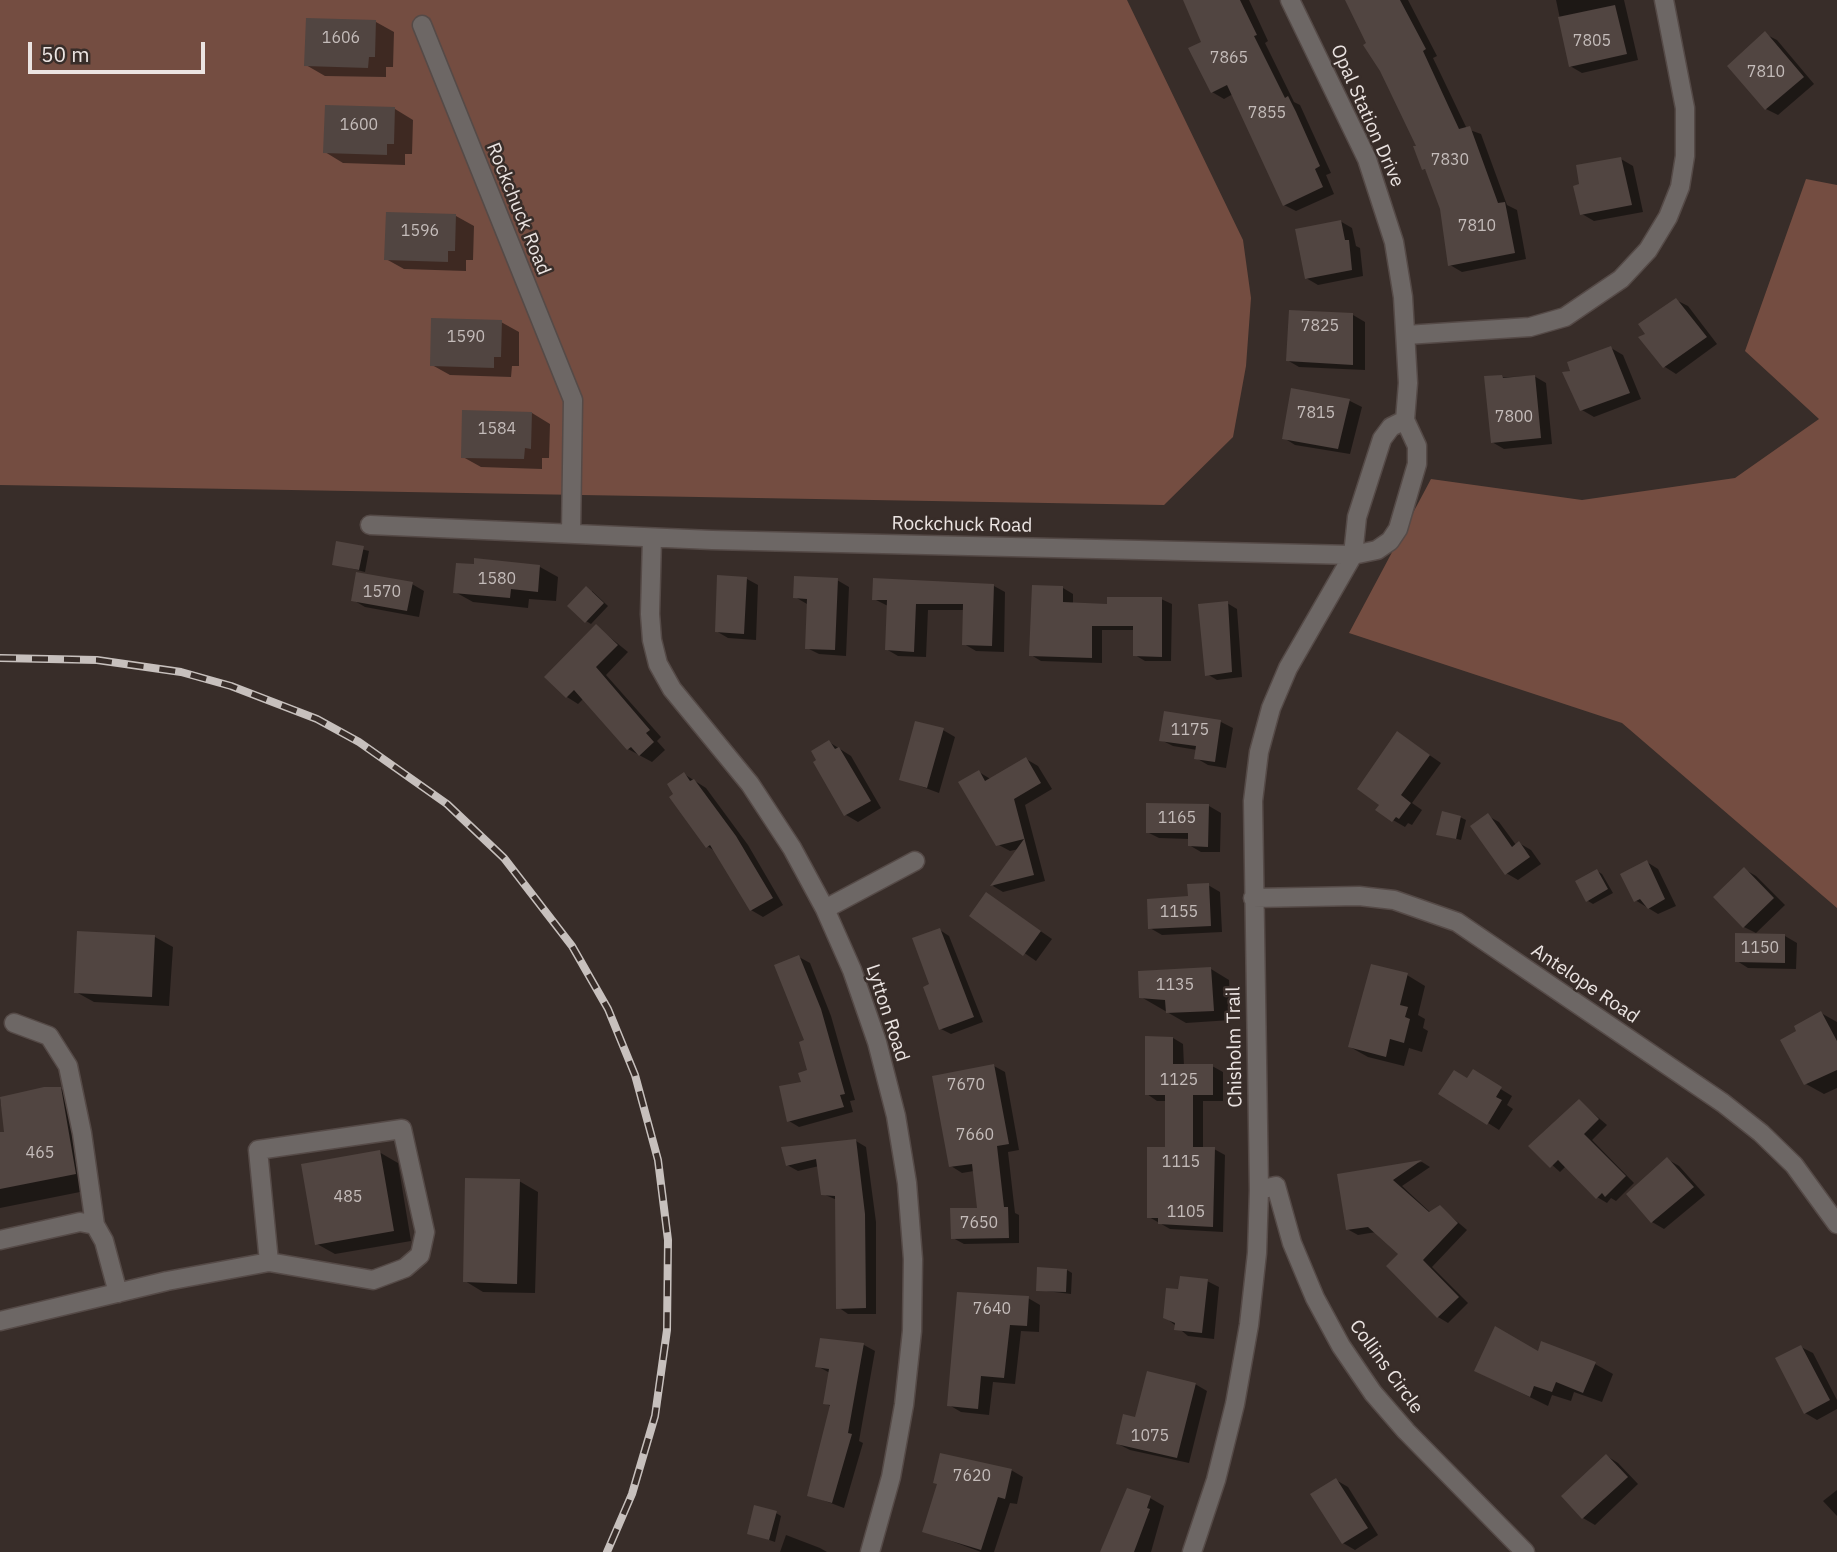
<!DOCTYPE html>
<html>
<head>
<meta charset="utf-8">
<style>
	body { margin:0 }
	#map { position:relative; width:1837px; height:1552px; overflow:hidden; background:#382d29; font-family:"IBM Plex Sans",sans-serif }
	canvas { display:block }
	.scale { position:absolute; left:28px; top:42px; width:177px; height:32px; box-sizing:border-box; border:4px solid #ebe4e2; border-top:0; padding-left:9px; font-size:21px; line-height:24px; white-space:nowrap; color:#ebe4e2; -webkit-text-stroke:5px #382d29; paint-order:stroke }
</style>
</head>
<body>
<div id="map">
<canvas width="1837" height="1552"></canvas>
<div class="scale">50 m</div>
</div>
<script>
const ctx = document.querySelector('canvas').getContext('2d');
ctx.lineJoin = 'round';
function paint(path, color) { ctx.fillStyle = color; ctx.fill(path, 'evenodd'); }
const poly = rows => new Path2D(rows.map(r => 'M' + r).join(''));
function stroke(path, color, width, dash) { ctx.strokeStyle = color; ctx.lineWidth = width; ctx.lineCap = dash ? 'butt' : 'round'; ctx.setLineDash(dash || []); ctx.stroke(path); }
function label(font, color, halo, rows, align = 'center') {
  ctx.font = font + ' "IBM Plex Sans",sans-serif'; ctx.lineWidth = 5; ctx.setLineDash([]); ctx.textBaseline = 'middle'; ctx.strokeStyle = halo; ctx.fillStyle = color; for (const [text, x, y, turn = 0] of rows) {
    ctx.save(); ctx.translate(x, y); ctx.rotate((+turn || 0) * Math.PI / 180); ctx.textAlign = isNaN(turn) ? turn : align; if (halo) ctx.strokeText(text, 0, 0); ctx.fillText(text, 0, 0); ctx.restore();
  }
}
const green = poly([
	[0,0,1127,0,1243,240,1251,298,1246,366,1233,437,1164,505,0,485],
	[1806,179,1837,185,1837,908,1622,723,1349,633,1431,479,1582,500,1735,478,1819,419,1745,351]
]);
const shadow = poly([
	[1184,0,1249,0,1268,41,1265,43,1294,102,1300,105,1331,173,1326,175,1334,194,1296,211,1284,205,1233,94,1224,99,1212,92,1203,42],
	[1346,0,1408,0,1437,56,1433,58,1467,129,1481,134,1507,205,1517,210,1526,259,1462,272,1450,265,1442,209,1427,171,1423,168,1418,146],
	[1556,0,1624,0,1638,60,1582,73,1570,66],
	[376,22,394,32,393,67,386,67,386,77,325,76,306,65],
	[1765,34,1777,40,1814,84,1778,115,1766,109],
	[395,109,413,120,412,154,405,154,405,165,343,163,325,152],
	[1621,159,1633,166,1643,212,1594,221,1582,214],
	[456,216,474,226,473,260,466,260,466,271,404,269,386,259],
	[1340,221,1352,228,1356,246,1360,248,1363,276,1318,285,1306,278],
	[1676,300,1688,306,1717,344,1676,374,1665,367,1648,335],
	[1353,315,1365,322,1365,370,1299,367,1287,360],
	[501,322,519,332,519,366,512,366,511,377,450,375,432,365],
	[1611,348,1623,355,1641,399,1594,417,1582,410,1573,372],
	[1534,376,1546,383,1552,444,1504,449,1492,442,1486,378],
	[1292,390,1350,401,1362,407,1350,454,1295,445,1284,438],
	[532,413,550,424,549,458,542,458,542,469,481,467,463,457],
	[338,543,369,551,365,572,334,564],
	[540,567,558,577,556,601,529,599,528,608,473,602,455,592],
	[747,579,758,585,756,640,728,638,716,631],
	[837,580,849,587,846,656,819,654,807,648,807,604,795,597],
	[412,584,424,591,419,617,365,607,353,600],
	[994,586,1005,592,1004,652,976,651,964,644,965,610,928,610,926,657,898,656,886,649,888,606,874,599],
	[1063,588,1073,594,1073,604,1109,605,1161,599,1172,604,1171,661,1145,661,1135,655,1135,630,1102,630,1102,663,1041,661,1031,655],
	[592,591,608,606,591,624,586,621],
	[1227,603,1237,609,1242,677,1217,680,1207,674],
	[596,626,628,652,606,675,661,737,657,741,665,750,652,762,628,749,584,698,578,704,567,697],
	[1221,722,1233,728,1226,768,1208,765,1196,758,1197,750,1173,746,1161,740],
	[943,730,955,737,939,793,901,779],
	[1409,741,1441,763,1412,803,1422,810,1412,825,1408,823,1405,827,1393,820],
	[829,742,851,756,881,808,858,822,846,815],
	[1026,759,1038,766,1052,789,1025,805,1045,881,1003,892,993,886,1019,849,1010,851,997,844,979,772,992,780],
	[684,774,706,788,748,845,783,905,763,917,751,910,715,851,707,846],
	[1209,806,1221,813,1220,852,1201,852,1189,845,1189,839,1159,838,1147,832],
	[1488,816,1499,822,1516,845,1519,843,1531,850,1541,864,1518,880,1506,873],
	[1460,817,1466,820,1461,840,1438,834],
	[1647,862,1658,869,1676,906,1658,914,1635,900],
	[1744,869,1756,876,1785,905,1756,933,1744,927],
	[1597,871,1602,874,1613,893,1593,904,1588,901],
	[1208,885,1220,892,1222,932,1162,935,1150,928],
	[987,894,1052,939,1036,961,971,916],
	[940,930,949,936,983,1022,951,1034,941,1029,932,985],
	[1785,936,1797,943,1796,969,1748,968,1737,961],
	[155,937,173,947,169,1006,94,1002,76,992],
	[799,957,810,963,831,1016,855,1100,850,1101,853,1112,799,1127,789,1121,809,1071],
	[1211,969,1229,980,1231,1020,1186,1023,1141,997],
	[1407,975,1425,986,1418,1015,1425,1019,1423,1028,1428,1031,1422,1052,1409,1048,1404,1066,1368,1057,1350,1047],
	[1821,1013,1837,1022,1837,1088,1824,1094,1806,1084,1798,1031],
	[1173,1038,1183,1044,1184,1066,1212,1066,1223,1072,1223,1101,1203,1101,1203,1149,1214,1149,1225,1155,1223,1232,1170,1229,1149,1217,1167,1149,1166,1101,1157,1101,1147,1094],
	[994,1066,1005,1072,1019,1150,1008,1152,1015,1213,1019,1215,1019,1243,964,1244,953,1238,979,1209,974,1171,962,1173,951,1166],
	[1473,1072,1512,1096,1507,1105,1513,1109,1499,1130,1488,1123,1468,1080],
	[60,1088,85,1103,100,1188,0,1208,0,1134,6,1133,0,1099],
	[1579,1101,1607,1125,1592,1140,1634,1183,1616,1201,1611,1198,1607,1203,1597,1197,1566,1166,1560,1172,1531,1146],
	[856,1141,866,1147,876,1222,876,1314,848,1314,838,1307,837,1200,823,1194,819,1166,798,1171,787,1165],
	[379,1152,398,1163,411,1241,335,1254,317,1244],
	[1667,1159,1679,1166,1705,1195,1664,1229,1652,1222,1628,1194],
	[1422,1162,1430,1167,1402,1186,1431,1213,1440,1207,1467,1230,1432,1267,1468,1303,1448,1323,1438,1317,1401,1254,1376,1232,1358,1235,1347,1229,1339,1176],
	[519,1181,538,1192,535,1293,483,1292,465,1281],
	[1067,1270,1072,1273,1071,1294,1038,1290],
	[1207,1281,1219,1287,1214,1339,1188,1336,1165,1317,1179,1291],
	[1028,1298,1040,1305,1039,1332,1021,1331,1015,1384,993,1382,989,1415,961,1412,949,1405],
	[864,1345,875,1351,859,1441,863,1443,844,1508,809,1495,832,1407,825,1403,830,1373,817,1366],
	[1801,1347,1813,1353,1837,1400,1837,1409,1817,1420,1805,1413],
	[1539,1354,1595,1364,1613,1374,1602,1402,1574,1392,1571,1401,1552,1395,1548,1406,1476,1371],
	[1195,1384,1207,1391,1189,1463,1130,1450,1118,1444,1137,1419],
	[1607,1456,1618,1463,1638,1484,1595,1525,1583,1518],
	[1011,1470,1023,1477,1017,1504,1010,1503,994,1552,981,1552,924,1531],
	[1336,1480,1348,1487,1378,1535,1355,1550,1343,1543],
	[1837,1490,1837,1516,1823,1501],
	[1150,1498,1164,1506,1151,1552,1102,1552],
	[776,1513,781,1516,775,1542,749,1533],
	[786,1535,820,1548,827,1552,780,1552]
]);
const building = poly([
	[1183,0,1240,0,1257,35,1254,36,1285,98,1288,96,1296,112,1320,166,1315,169,1323,187,1283,206,1227,85,1211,93,1188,48,1201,42],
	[1345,0,1400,0,1426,49,1423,51,1459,129,1470,126,1498,203,1505,202,1515,253,1448,266,1440,209,1425,169,1422,170,1413,146,1416,146,1380,71,1363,45,1366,43],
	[1615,5,1627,54,1569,67,1558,17],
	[306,18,376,20,375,57,369,57,368,68,304,66],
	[1765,31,1804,77,1765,110,1727,66],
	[325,105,395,107,394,144,387,144,387,155,323,153],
	[1621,157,1632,205,1580,215,1573,186,1579,184,1576,165],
	[386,212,456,214,455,251,448,251,448,262,384,260],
	[1341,220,1345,240,1349,240,1352,270,1305,279,1295,229],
	[1676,298,1707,337,1663,368,1638,337,1645,334,1638,324],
	[1289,310,1353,313,1353,365,1286,361],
	[431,318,502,320,501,357,494,357,494,368,430,366],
	[1611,346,1630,393,1580,411,1562,372,1570,371,1567,362],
	[1502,375,1503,378,1535,375,1541,438,1491,443,1484,376],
	[1291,388,1350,399,1338,449,1282,439],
	[462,410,532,412,531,449,525,448,524,459,461,458],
	[336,541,364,546,359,570,332,565],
	[474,558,540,565,538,592,511,589,510,598,453,593,456,563,474,564],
	[356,572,413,582,407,611,351,601],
	[717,575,747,577,744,634,715,632],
	[794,576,838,578,835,650,805,649,807,599,793,598],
	[873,578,994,584,992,646,962,645,963,604,916,604,914,652,885,650,887,600,872,600],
	[1032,585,1063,586,1063,602,1107,604,1107,597,1162,597,1162,657,1133,656,1133,626,1092,626,1092,658,1029,656],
	[586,586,604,603,585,623,567,606],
	[1228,601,1232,672,1205,676,1198,604],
	[596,624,618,645,596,667,650,730,646,733,654,742,639,756,631,747,627,750,574,690,566,698,544,677],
	[1164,711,1221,720,1215,762,1194,759,1196,746,1159,741],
	[915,721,944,728,927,788,899,780],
	[1397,731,1430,755,1401,795,1411,803,1399,819,1396,817,1392,822,1375,810,1379,805,1357,789],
	[829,740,835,749,839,747,871,801,844,816,813,762,816,760,811,751],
	[1026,757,1041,783,1014,799,1034,875,990,886,1024,839,996,846,958,782,979,770,985,781],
	[684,772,690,781,694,779,736,836,773,898,750,911,710,845,706,848,669,797,673,794,667,784],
	[1146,803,1209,804,1208,847,1188,846,1188,833,1146,833],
	[1442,811,1461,816,1456,839,1436,835],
	[1488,813,1512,847,1519,841,1530,857,1505,875,1470,826],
	[1647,860,1665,899,1648,909,1640,899,1634,902,1620,874],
	[1744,867,1774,898,1743,928,1713,897],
	[1597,869,1608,889,1586,902,1575,881],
	[1209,883,1211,926,1148,929,1147,899,1188,896,1187,884],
	[986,892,1041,931,1023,956,969,916],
	[940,928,974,1017,939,1030,923,987,929,984,912,938],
	[77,931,155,935,152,997,74,993],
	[1735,933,1785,934,1785,963,1735,962],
	[799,955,821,1009,845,1094,840,1095,844,1107,787,1122,779,1086,801,1082,798,1073,807,1070,799,1042,804,1040,774,965],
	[1371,964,1408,973,1400,1005,1408,1007,1405,1017,1410,1019,1404,1043,1390,1039,1386,1057,1348,1047],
	[1211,967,1214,1011,1166,1013,1165,1000,1139,998,1138,971],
	[1821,1011,1837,1041,1837,1070,1804,1085,1780,1040,1796,1031,1794,1026],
	[1145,1036,1173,1037,1173,1064,1213,1064,1213,1095,1193,1095,1193,1147,1215,1147,1213,1227,1158,1224,1158,1218,1147,1218,1147,1147,1165,1147,1165,1095,1145,1095],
	[994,1064,1009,1144,997,1146,1004,1207,1008,1207,1009,1238,951,1239,950,1208,977,1208,972,1164,949,1167,932,1076],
	[1473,1069,1502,1087,1496,1097,1502,1100,1487,1125,1438,1094,1454,1070,1467,1078],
	[44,1087,61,1087,76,1174,0,1189,0,1132,4,1132,0,1097],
	[1579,1099,1599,1119,1584,1134,1626,1176,1605,1197,1602,1193,1596,1199,1558,1160,1550,1168,1528,1146],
	[856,1139,865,1214,866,1308,836,1309,835,1196,821,1195,816,1159,786,1166,781,1147],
	[380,1150,394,1231,315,1245,301,1164],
	[1667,1157,1694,1187,1651,1223,1626,1194],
	[1422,1160,1393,1180,1429,1212,1440,1205,1458,1223,1423,1260,1459,1297,1437,1318,1386,1266,1398,1254,1368,1227,1346,1230,1337,1174],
	[465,1178,520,1179,517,1284,463,1282],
	[1037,1267,1067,1269,1066,1292,1036,1291],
	[1180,1276,1208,1279,1202,1333,1174,1330,1175,1323,1163,1318,1166,1288,1178,1289],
	[957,1292,1029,1296,1027,1326,1010,1325,1004,1378,981,1376,978,1409,947,1406],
	[1495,1326,1538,1351,1541,1341,1596,1362,1583,1393,1556,1382,1552,1392,1534,1386,1530,1397,1474,1371],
	[820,1338,864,1343,848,1433,852,1434,832,1503,807,1496,830,1405,823,1404,829,1369,815,1367],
	[1801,1345,1830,1400,1804,1414,1775,1358],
	[1147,1371,1196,1383,1177,1458,1116,1444,1123,1414,1135,1417],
	[940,1453,1012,1469,1005,1499,998,1497,981,1550,922,1532,937,1484,933,1483],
	[1606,1454,1628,1477,1582,1519,1561,1496],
	[1336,1478,1368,1528,1342,1544,1310,1494],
	[1127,1488,1151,1496,1147,1508,1150,1509,1134,1552,1100,1552],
	[754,1505,777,1511,769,1540,747,1534]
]);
const minor = poly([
	[422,25,573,400,571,534],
	[1406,335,1530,327,1565,317,1621,279,1648,250,1668,217,1680,187,1685,156,1685,108,1664,0],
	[370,525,712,540,1353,555,1377,550,1390,541,1398,529,1417,464,1417,446,1405,420,1408,383,1403,297,1394,242,1367,159,1290,0],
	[652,538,650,614,652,640,658,664,672,689,750,784,792,848,825,909,852,970,877,1042,896,1116,907,1183,913,1259,912,1331,904,1405,891,1477,870,1552],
	[1253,898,1359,896,1394,900,1457,922,1723,1103,1761,1133,1794,1165,1837,1224],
	[825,909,915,861],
	[14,1023,49,1036,68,1066,82,1133,95,1225],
	[1259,1190,1276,1186,1292,1243,1315,1298,1341,1346,1373,1393,1406,1431,1525,1552],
	[0,1240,80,1222,95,1225,104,1241,118,1293],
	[0,1321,167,1281,269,1262,258,1150,402,1129,425,1232,420,1255,405,1268,373,1280,269,1262],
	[1192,1552,1216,1480,1235,1404,1249,1325,1257,1253,1259,1190,1253,801,1259,752,1271,708,1288,668,1353,555,1357,517,1382,439,1391,427,1405,420]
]);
const rail = poly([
	[0,658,97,660,181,672,231,686,317,719,359,742,447,804,504,858,572,946,608,1009,635,1075,658,1160,668,1240,667,1330,655,1416,632,1494,607,1552]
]);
const numberNames = [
	["1606",341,38],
	["7805",1592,41],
	["7865",1229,58],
	["7810",1766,72],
	["7855",1267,113],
	["1600",359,125],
	["7830",1450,160],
	["7810",1477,226],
	["1596",420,231],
	["7825",1320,326],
	["1590",466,337],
	["7815",1316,413],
	["7800",1514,417],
	["1584",497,429],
	["1580",497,579],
	["1570",382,592],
	["1175",1190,730],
	["1165",1177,818],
	["1155",1179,912],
	["1150",1760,948],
	["1135",1175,985],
	["1125",1179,1080],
	["7670",966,1085],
	["7660",975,1135],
	["465",40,1153],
	["1115",1181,1162],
	["485",348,1197],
	["1105",1186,1212],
	["7650",979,1223],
	["7640",992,1309],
	["1075",1150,1436],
	["7620",972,1476]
];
const streetNames = [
	["Opal Station Drive",1367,116,66],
	["Rockchuck Road",518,209,68],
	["Rockchuck Road",962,525,1],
	["Antelope Road",1585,984,34],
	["Lytton Road",887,1013,72],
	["Chisholm Trail",1235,1047,-91],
	["Collins Circle",1386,1367,54]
];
paint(green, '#744d41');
paint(shadow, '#0007');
paint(building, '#514541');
stroke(minor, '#554a47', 21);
stroke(minor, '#6d6765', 18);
stroke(rail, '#c7c0bd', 8);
stroke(rail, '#382d29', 5, [16]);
label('16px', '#c4bcba', null, numberNames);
label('19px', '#ebe4e2', '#382d29', streetNames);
</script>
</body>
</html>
